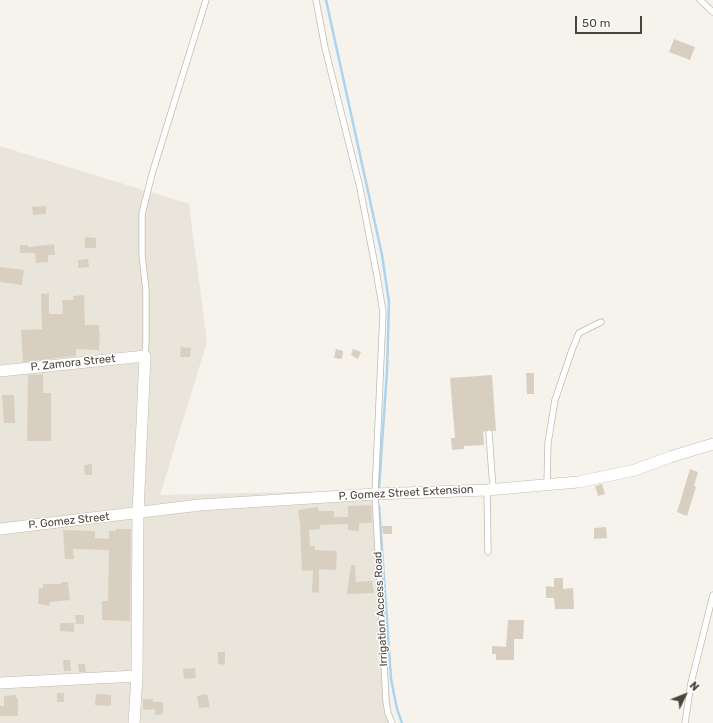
<!DOCTYPE html>
<html>
<head>
<meta charset="utf-8">
<style>
	body { margin:0 }
	#map { position:relative; width:713px; height:723px; overflow:hidden; background:#f6f3ec; font-family:Rubik,sans-serif }
	canvas { display:block }
	.north { position:absolute; left:665px; top:675px; width:40px; height:40px; -webkit-text-stroke:3px #fff; paint-order:stroke; rotate:47deg; font-size:11px; font-weight:700; line-height:16px; text-align:center; color:#4b4439 }
	.north::after { content:''; display:block; margin:auto; width:14px; height:18px; background:#4b4439; clip-path:polygon(50% 0,100% 100%,50% 72%,0 100%) }
	.scale { position:absolute; left:575px; top:16px; width:67px; height:18px; box-sizing:border-box; border:2px solid #4b4439; border-top:0; padding-left:5px; font-size:12px; line-height:14px; white-space:nowrap; color:#4b4439; -webkit-text-stroke:3px #fff; paint-order:stroke }
</style>
</head>
<body>
<div id="map">
<canvas width="713" height="723"></canvas>
<div class="north">N</div>
<div class="scale">50 m</div>
</div>
<script>
const ctx = document.querySelector('canvas').getContext('2d');
ctx.lineJoin = 'round';
function paint(path, color) { ctx.fillStyle = color; ctx.fill(path, 'evenodd'); }
const poly = rows => new Path2D(rows.map(r => 'M' + r).join(''));
function stroke(path, color, width, dash) { ctx.strokeStyle = color; ctx.lineWidth = width; ctx.lineCap = dash ? 'butt' : 'round'; ctx.setLineDash(dash || []); ctx.stroke(path); }
function label(font, color, halo, rows, align = 'center') {
  ctx.font = font + ' Rubik,sans-serif'; ctx.lineWidth = 3; ctx.setLineDash([]); ctx.textBaseline = 'middle'; ctx.strokeStyle = halo; ctx.fillStyle = color; for (const [text, x, y, turn = 0] of rows) {
    ctx.save(); ctx.translate(x, y); ctx.rotate((+turn || 0) * Math.PI / 180); ctx.textAlign = isNaN(turn) ? turn : align; if (halo) ctx.strokeText(text, 0, 0); ctx.fillText(text, 0, 0); ctx.restore();
  }
}
const residential = poly([
	[0,146,189,204,207,342,160,495,374,490,392,723,0,723]
]);
const stream = poly([
	[326,0,382,255,389,302,387,371,379,488],
	[379,506,391,679,397,709,402,723]
]);
const building = poly([
	[674,39,695,47,690,60,669,52],
	[46,206,46,214,33,215,32,207],
	[85,237,96,238,96,248,85,248],
	[54,244,55,255,48,255,48,262,36,263,35,253,20,253,20,245,28,245,28,247],
	[88,259,89,267,78,268,78,260],
	[0,267,24,270,22,285,0,282],
	[49,293,49,314,63,314,62,300,74,300,73,296,84,295,85,325,99,325,99,332,100,332,99,350,76,349,76,356,23,362,21,330,42,329,41,294],
	[181,347,191,348,190,357,180,357],
	[336,349,343,351,342,359,334,358],
	[353,349,361,352,358,359,351,355],
	[526,373,534,373,534,394,527,394],
	[43,374,43,393,51,393,51,441,27,441,28,375],
	[492,375,496,431,493,431,489,429,483,432,484,445,464,446,464,449,452,450,451,438,455,438,450,378],
	[2,395,14,395,15,423,4,423],
	[92,464,92,475,85,475,84,465],
	[690,469,698,472,694,486,696,487,687,516,677,512],
	[602,484,605,494,598,496,595,486],
	[371,505,372,523,359,523,359,531,348,530,348,524,320,525,320,529,309,530,310,546,315,546,315,550,337,551,336,570,319,569,319,593,312,592,313,570,302,571,300,524,298,510,318,507,318,511,334,511,334,517,348,517,348,506],
	[382,526,392,526,392,534,383,534],
	[606,527,607,538,594,539,594,528],
	[116,529,131,529,130,621,102,620,102,601,108,601,109,550,73,549,74,559,65,559,63,530,95,531,95,538,109,539,109,531,116,531],
	[351,565,355,565,356,582,372,581,374,593,347,594],
	[554,578,563,578,563,589,573,588,574,609,555,609,554,598,546,598,546,586,554,587],
	[61,582,68,582,70,600,50,602,50,606,38,604,39,588,43,588,43,584,61,584],
	[75,615,84,615,84,624,76,624],
	[508,620,524,620,523,639,514,639,514,660,496,660,496,654,492,654,492,646,506,647],
	[60,623,74,623,74,632,60,631],
	[218,652,225,652,225,665,218,664],
	[63,660,70,660,71,671,64,671],
	[78,664,85,664,86,672,79,672],
	[195,668,196,678,184,679,183,669],
	[57,693,64,693,64,702,57,702],
	[96,694,111,695,111,706,95,705],
	[207,694,210,707,199,708,197,696],
	[16,695,16,698,18,698,18,716,0,716,0,706,4,706,4,696],
	[143,699,153,699,153,702,163,702,163,714,155,715,155,709,143,710]
]);
const lane = poly([
	[316,0,325,48,360,188,377,276,383,312,375,494,386,701,388,713,392,723],
	[700,0,713,12],
	[145,356,146,341,146,291,142,255,142,214,152,174,206,0],
	[489,433,493,489],
	[547,485,548,443,555,400,572,350,579,333,601,322],
	[487,490,488,552],
	[685,723,691,683,713,595]
]);
const street = poly([
	[0,371,145,356,138,513,137,676,134,723],
	[0,529,200,505,375,494,487,490,578,482,635,470,670,457,713,444],
	[0,683,137,676]
]);
const streetNames = [
	["P. Zamora Street",73,363,-6],
	["P. Gomez Street Extension",406,493,-3],
	["P. Gomez Street",69,521,-6],
	["Irrigation Access Road",381,609,-93]
];
paint(residential, '#eae5da');
stroke(stream, '#a9d4f2', 2.5);
paint(building, '#d8cfc1');
stroke(lane, '#c2bbae', 7);
stroke(street, '#c2bbae', 12);
stroke(lane, '#fff', 5.5);
stroke(street, '#fff', 11);
label('11px', '#4b4439', '#fff', streetNames);
</script>
</body>
</html>
